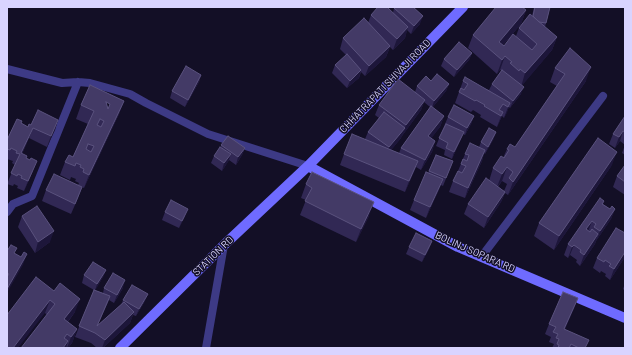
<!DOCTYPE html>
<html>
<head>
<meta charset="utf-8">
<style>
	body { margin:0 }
	#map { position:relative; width:632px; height:355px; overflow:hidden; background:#130f26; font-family:Barlow,sans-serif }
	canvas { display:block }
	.frame { position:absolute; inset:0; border:8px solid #d9d4ff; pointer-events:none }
</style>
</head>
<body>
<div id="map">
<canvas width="632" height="355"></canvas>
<div class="frame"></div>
</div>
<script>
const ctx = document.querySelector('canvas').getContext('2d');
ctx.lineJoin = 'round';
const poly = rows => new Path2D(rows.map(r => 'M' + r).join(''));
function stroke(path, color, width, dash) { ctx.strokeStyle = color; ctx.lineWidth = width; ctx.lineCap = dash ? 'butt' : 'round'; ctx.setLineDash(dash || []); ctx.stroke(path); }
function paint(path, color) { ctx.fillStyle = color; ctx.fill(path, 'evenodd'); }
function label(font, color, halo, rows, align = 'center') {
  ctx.font = font + ' Barlow,sans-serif'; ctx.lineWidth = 3; ctx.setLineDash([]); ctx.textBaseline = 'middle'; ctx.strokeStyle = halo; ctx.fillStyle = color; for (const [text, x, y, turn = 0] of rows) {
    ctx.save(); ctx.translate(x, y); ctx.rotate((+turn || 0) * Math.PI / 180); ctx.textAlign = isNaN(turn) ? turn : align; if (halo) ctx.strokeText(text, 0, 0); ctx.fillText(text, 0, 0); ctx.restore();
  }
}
const street = poly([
	[7,69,62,83,78,82,90,83,130,94,146,103,208,134,308,166],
	[7,212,13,204,32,196,78,82],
	[482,256,603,96],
	[206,348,224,245]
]);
const secondary = poly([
	[308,166,458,247,625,318],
	[120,348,224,245,308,166,463,7]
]);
const wall = poly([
	[534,7,550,7,545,27,557,37,552,50,522,85,521,94,510,108,509,107,504,118,502,116,497,127,480,117,481,115,473,110,471,112,455,103,463,81,489,90,492,84,502,71,500,70,497,74,468,48,473,35,526,10,521,24,503,45,504,46,516,36,519,28,532,16],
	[394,8,420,24,411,34,407,30,405,38,393,50,390,47,386,57,365,76,361,72,359,78,347,88,332,73,335,65,346,55,340,49,343,38,368,23,371,15,393,13],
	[472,53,469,60,454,77,441,66,444,59],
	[555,68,586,81,508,195,505,193,501,202,484,228,464,214,468,204,489,181,493,168,503,158,507,149,515,147,557,86,550,82],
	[502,181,507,184,504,191,498,187],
	[201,75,199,82,185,107,170,98,172,91],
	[431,81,449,84,446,91,432,108,444,116,440,127,431,138,435,141,432,152,421,170,416,167,405,192,340,165,344,154,365,139,368,132,379,118,375,115,379,105,415,92,417,86],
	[424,102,430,107,401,148,399,153,391,150,401,138,402,135,402,136,421,110],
	[90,85,124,101,119,114,84,188,78,185,79,183,75,181,76,179,71,177,70,180,60,175,65,162,69,155,73,157,88,124,76,119,81,105],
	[106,102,110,104,108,109],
	[474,116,471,124,465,135,463,134,452,159,444,155,445,150,436,146,445,124,448,117],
	[625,116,625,155,622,153,625,145,620,141,615,148,609,144,613,134],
	[58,120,55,130,47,147,29,138,22,154,26,158,33,171,24,191,17,188,18,186,14,184,13,186,7,184,15,165,12,163,13,161,7,159,7,140,21,123,28,127,31,125],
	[496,132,493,140,485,154,484,153,482,161,465,198,449,192,453,181,458,171,465,154,479,147,481,142],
	[221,145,245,148,242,155,236,165,229,160,222,171,211,163,214,156,221,147],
	[436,155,453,161,443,186,441,185,426,218,410,210,414,200,428,173],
	[612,165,554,250,534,236,539,223],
	[625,165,625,195,613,187,617,176],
	[306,184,369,216,356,242,300,215,306,200,301,198],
	[82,187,78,198,71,214,42,201,46,190],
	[604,201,603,204,610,209,615,209,611,219,596,241,595,244,580,266,576,262,577,260,570,255,568,258,564,255,568,244],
	[165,212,185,216,179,228,162,220],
	[22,216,50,242,35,253,18,227],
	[432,241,429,249,422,262,406,254,409,247],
	[625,257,610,280,605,276,606,274,601,271,600,273,593,268,597,258],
	[106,270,103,277,95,290,103,293,104,288,123,288,114,303,109,300,98,325,121,305,123,300,145,301,136,316,133,315,130,323,103,348,97,348,91,343,75,337,94,290,82,283,84,275],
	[36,277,75,312,68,322,77,329,72,343,68,348,21,348,47,315,45,313],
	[625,283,625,291,623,289],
	[578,298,565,329,586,348,552,348,554,344,549,342,551,337,545,334,549,324]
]);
const shadedWall = poly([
	[526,10,521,24,495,54,499,42],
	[423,16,420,24,411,34,414,26],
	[408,27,405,38,393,50,397,39],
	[557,37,552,50,521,87,525,73],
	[390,46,386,57,365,76,369,66],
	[472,53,469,60,454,77,457,70],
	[505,56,500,70,497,74,502,60],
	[591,67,586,81,508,195,513,182],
	[361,70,359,78,347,88,350,81],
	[201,75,199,82,185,107,188,100],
	[449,84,446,91,432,108,434,101],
	[524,87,521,94,510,108,513,101],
	[425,100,421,110,402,136,406,125],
	[124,101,119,114,84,188,89,175],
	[510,103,507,113,504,118,508,107],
	[503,112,499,123,497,127,501,116],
	[444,116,440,127,425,147,428,136],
	[474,116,471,124,465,135,467,128],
	[58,120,55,130,47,147,51,136],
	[33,128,29,138,17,164,21,153],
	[405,128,401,138,385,158,389,147],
	[623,131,620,141,615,148,619,137],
	[464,132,461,139,452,159,454,152],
	[496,132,493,140,485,154,488,147],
	[435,141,432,152,421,170,425,160],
	[245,148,242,155,236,165,238,157],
	[485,150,482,161,465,198,468,188],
	[617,152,612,165,554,250,559,236],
	[231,154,228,162,222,171,224,163],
	[37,161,33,171,24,191,28,181],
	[418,161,414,172,405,192,409,181],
	[507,167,502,181,497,187,502,174],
	[443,179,439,190,426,218,430,207],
	[505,192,501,202,484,228,488,217],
	[374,202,369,216,356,242,361,229],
	[188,209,185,216,179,228,182,221],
	[615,209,611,219,596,241,600,231],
	[592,221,588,232,586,229],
	[54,231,50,242,35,253,38,242],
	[598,234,595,244,580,266,584,255],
	[432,241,429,249,422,262,425,255],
	[574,245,570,255,568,258,572,247],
	[625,252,625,257,610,280,614,269],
	[27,254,23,265,7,293,7,289],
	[106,270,103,277,95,291,97,284],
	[125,280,123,288,114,303,117,295],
	[148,294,145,301,136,316,139,309],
	[578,298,574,309,560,340,564,329],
	[80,299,75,312,59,333,64,319],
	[50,300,45,313,18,348,13,348],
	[134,312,130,323,103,348,102,348,105,340],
	[77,329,72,343,68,348,67,348,71,337],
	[68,341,66,348,63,348]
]);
const building = poly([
	[378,7,387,7,408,27,397,39,371,15,378,7],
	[396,7,413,7,423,16,414,26,394,8,396,7],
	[496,7,522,7,526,10,499,42,504,46,513,34,532,50,537,44,519,28,530,14,557,37,525,73,520,69,519,71,510,63,512,62,505,56,502,60,473,35,496,7],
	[535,7,550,7,546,23,539,22,533,16,535,7],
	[364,18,390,46,369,66,343,38,364,18],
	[459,42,472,53,457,70,444,59,459,42],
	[570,48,591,67,513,182,509,178,513,172,507,167,502,174,493,168,501,156,504,158,509,150,507,149,510,144,515,147,565,74,555,68,570,48],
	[347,54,361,70,350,81,335,65,347,54],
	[186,66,201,75,188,100,172,91,186,66],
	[502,70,524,87,513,101,492,84,502,70],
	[437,74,449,84,434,101,417,86,426,76,431,81,437,74],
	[465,77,510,103,508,107,503,104,499,110,503,112,501,116,484,106,485,105,476,100,475,101,459,92,461,88,464,90,468,84,463,81,465,77],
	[398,79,425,100,406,125,379,105,398,79],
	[90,85,124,101,89,175,83,172,84,169,80,167,81,165,76,163,75,166,65,162,69,155,73,157,94,111,81,105,90,85],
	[106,102,110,104,108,109,106,102],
	[100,119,104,121,101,127,97,125,100,119],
	[88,144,94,146,91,152,86,149,88,144],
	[454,105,474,116,467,128,448,117,454,105],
	[431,106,444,116,428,136,435,141,425,160,401,148,431,106],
	[38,110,58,120,51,136,33,128,21,153,27,156,26,158,30,160,31,158,37,161,28,181,21,178,22,176,18,174,17,176,11,173,20,154,16,153,17,151,11,148,10,150,7,149,7,140,17,119,22,121,21,123,28,127,29,124,31,125,38,110],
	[384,112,405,128,389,147,368,132,384,112],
	[625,116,625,132,623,131,619,137,613,134,625,116],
	[446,124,464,132,454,152,446,148,448,143,439,138,446,124],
	[489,128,496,132,488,147,481,142,489,128],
	[352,134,418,161,409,181,344,154,352,134],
	[228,136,245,148,238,157,221,145,228,136],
	[598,138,617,152,559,236,539,223,598,138],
	[470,143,485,150,468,188,453,181,458,171,462,173,466,166,461,164,463,159,467,161,469,155,465,154,470,143],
	[220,147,231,154,224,163,214,156,220,147],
	[436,155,453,161,446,178,429,171,436,155],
	[625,165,625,182,617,176,625,165],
	[312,172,374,202,361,229,305,201,312,188,306,184,312,172],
	[426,172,443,179,430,207,414,200,426,172],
	[54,174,82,187,75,204,46,190,54,174],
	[486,178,505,192,488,217,468,204,486,178],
	[600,198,604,201,602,204,610,209,612,206,615,209,600,231,594,227,596,224,592,221,586,229,590,232,592,229,598,234,584,255,580,252,581,250,574,245,572,247,568,244,600,198],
	[171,200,188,209,182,221,165,212,171,200],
	[37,206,54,231,38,242,22,216,37,206],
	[616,228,625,233,625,252,614,269,609,266,611,264,605,260,604,262,597,258,616,228],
	[416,233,432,241,425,255,409,247,416,233],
	[11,245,17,248,14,253,21,257,24,252,27,254,7,289,7,277,9,274,7,273,7,251,11,245],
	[93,262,106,270,97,284,84,275,93,262],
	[113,273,125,280,117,295,104,288,113,273],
	[36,277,54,291,60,283,80,299,64,319,77,329,71,337,67,334,64,338,68,341,63,348,21,348,55,304,50,300,13,348,7,348,7,315,36,277],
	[132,285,148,294,139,309,123,300,132,285],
	[94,290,110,296,97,326,124,302,134,312,105,340,95,333,79,326,94,290],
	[563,292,578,298,564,329,589,340,585,348,579,348,571,344,569,348,558,348,559,345,557,344,559,339,556,338,558,334,553,332,556,327,549,324,563,292]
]);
const streetNames = [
	["CHHATRAPATI SHIVAJI ROAD",385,86,-46],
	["BOLINJ SOPARA RD",475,252,24],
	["STATION RD",213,256,-44]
];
stroke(street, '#3d3a85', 8);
stroke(secondary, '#6f6bff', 10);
paint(wall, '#312854');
paint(shadedWall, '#1d163a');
paint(building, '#433a66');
stroke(building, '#5a527e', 1);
label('10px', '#d9d4ff', '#130f26', streetNames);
</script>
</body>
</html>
